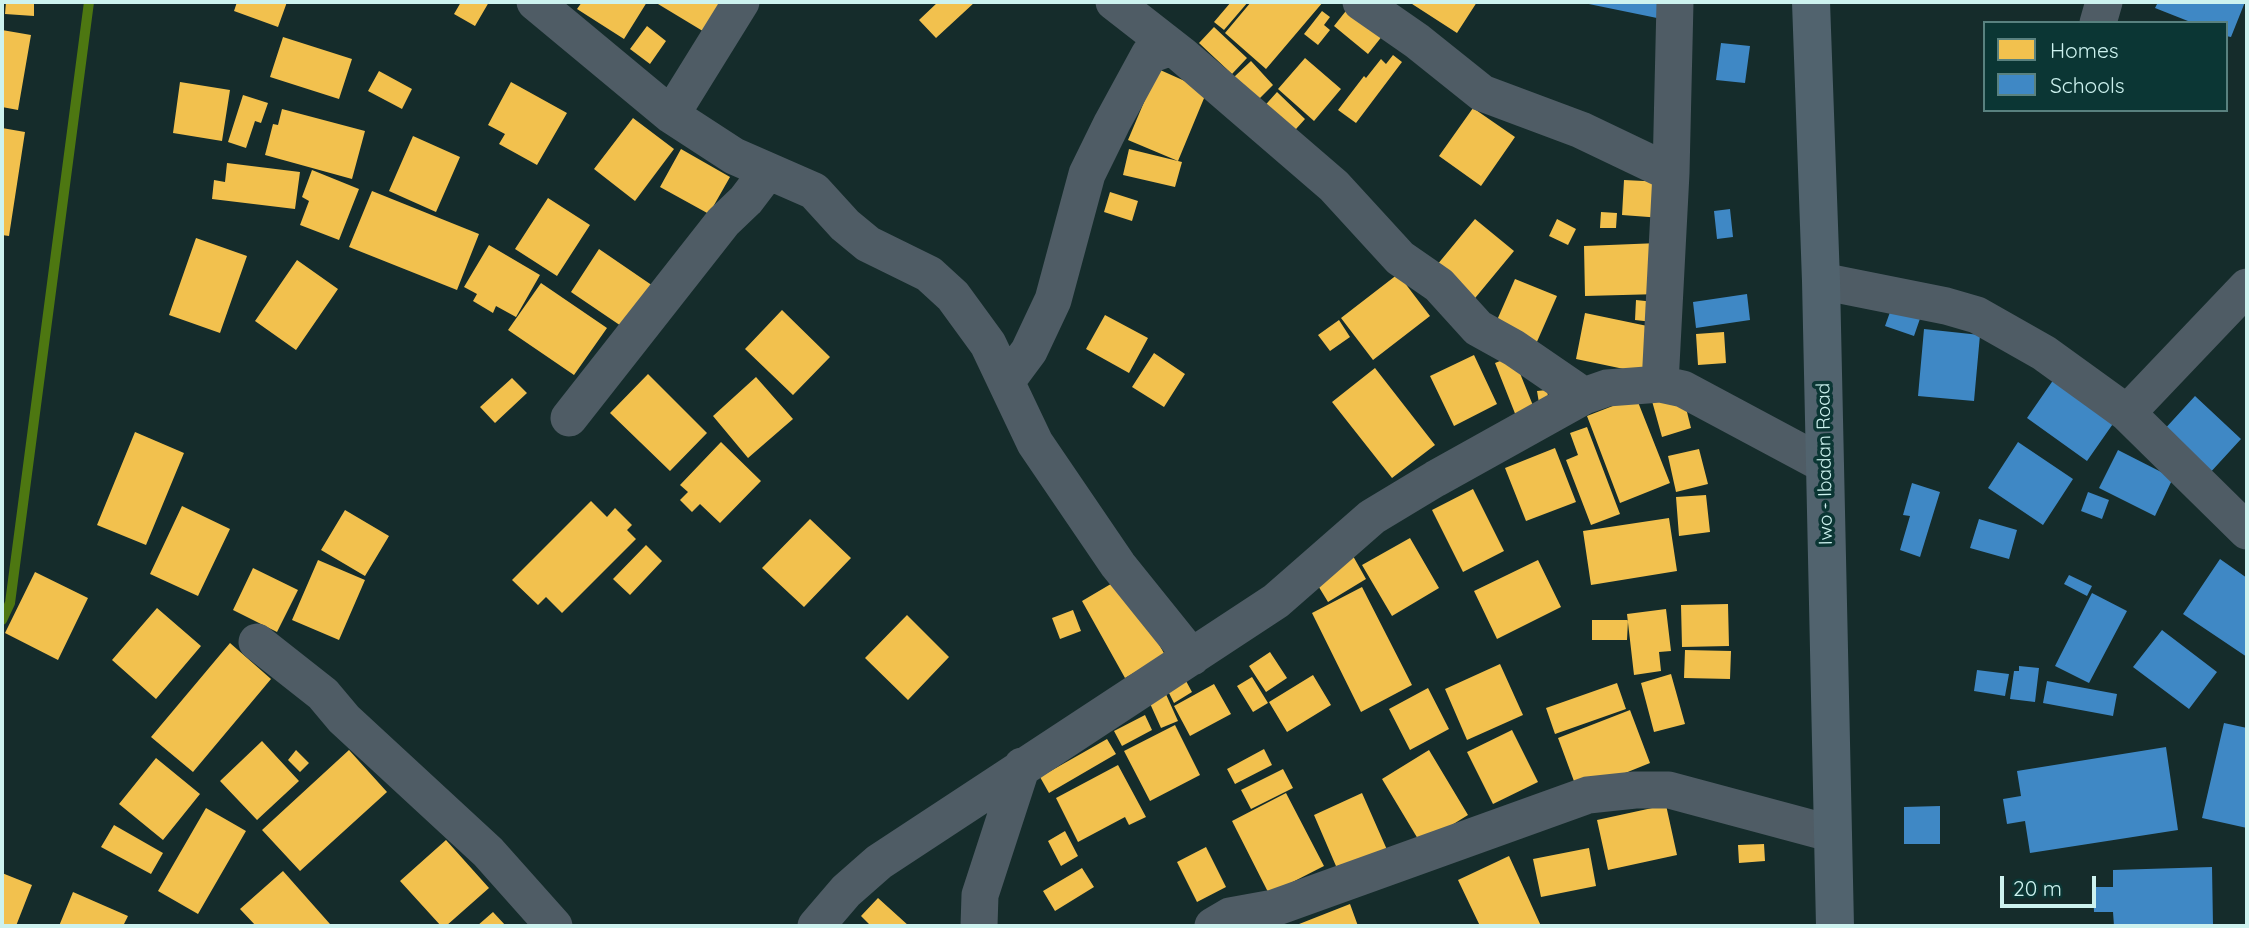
<!DOCTYPE html>
<html>
<head>
<meta charset="utf-8">
<style>
	body { margin:0 }
	#map { position:relative; width:2249px; height:928px; overflow:hidden; background:#152c2b; font-family:Quicksand,sans-serif }
	canvas { display:block }
	.frame { position:absolute; inset:0; border:4px solid #cdf2ef; pointer-events:none }
	.legend { position:absolute; left:1983px; top:21px; width:245px; height:91px; box-sizing:border-box; background:#0b3634; border:2px solid #59817f; margin:0; padding:9px 12px; list-style:none; font-size:21px; color:#cdf2ef }
	.legend li { display:flex; align-items:center; gap:14px; height:35px }
	.legend b { width:35px; border:2px solid #59817f }
	.scale { position:absolute; left:2000px; top:876px; width:96px; height:32px; box-sizing:border-box; border:4px solid #cdf2ef; border-top:0; padding-left:9px; font-size:21px; line-height:24px; white-space:nowrap; color:#cdf2ef; -webkit-text-stroke:5px #0b3634; paint-order:stroke }
</style>
</head>
<body>
<div id="map">
<canvas width="2249" height="928"></canvas>
<div class="frame"></div>
<ul class="legend">
<li><b style="height:19px;background:#f2c14e"></b>Homes</li>
<li><b style="height:19px;background:#3f88c5"></b>Schools</li>
</ul>
<div class="scale">20 m</div>
</div>
<script>
const ctx = document.querySelector('canvas').getContext('2d');
ctx.lineJoin = 'round';
function paint(path, color) { ctx.fillStyle = color; ctx.fill(path, 'evenodd'); }
const poly = rows => new Path2D(rows.map(r => 'M' + r).join(''));
function stroke(path, color, width, dash) { ctx.strokeStyle = color; ctx.lineWidth = width; ctx.lineCap = dash ? 'butt' : 'round'; ctx.setLineDash(dash || []); ctx.stroke(path); }
function label(font, color, halo, rows, align = 'center') {
  ctx.font = font + ' Quicksand,sans-serif'; ctx.lineWidth = 7; ctx.setLineDash([]); ctx.textBaseline = 'middle'; ctx.strokeStyle = halo; ctx.fillStyle = color; for (const [text, x, y, turn = 0] of rows) {
    ctx.save(); ctx.translate(x, y); ctx.rotate((+turn || 0) * Math.PI / 180); ctx.textAlign = isNaN(turn) ? turn : align; if (halo) ctx.strokeText(text, 0, 0); ctx.fillText(text, 0, 0); ctx.restore();
  }
}
const homes = poly([
	[6,2,34,2,34,16,5,14],
	[237,2,287,2,278,27,234,11],
	[461,2,489,2,475,26,454,14],
	[582,2,647,2,624,39,577,9],
	[659,2,731,2,711,36,658,4],
	[938,2,975,2,936,38,919,20],
	[1231,2,1248,2,1224,30,1214,22],
	[1251,2,1323,2,1266,69,1225,33],
	[1409,2,1477,2,1457,33],
	[1349,7,1383,35,1368,54,1334,26],
	[1322,11,1330,17,1324,25,1330,30,1318,45,1304,34],
	[647,26,666,41,650,64,630,49],
	[1214,27,1247,58,1232,74,1199,43],
	[2,30,31,35,18,110,2,107],
	[283,37,352,59,339,99,270,77],
	[1393,55,1402,62,1356,123,1338,110,1364,76,1366,78,1381,59,1386,64],
	[1305,58,1341,89,1314,121,1278,89],
	[1251,61,1273,85,1256,102,1233,78],
	[1158,69,1207,91,1178,161,1128,140],
	[379,71,412,89,402,109,368,91],
	[180,82,230,90,222,141,173,133],
	[511,82,567,113,537,165,499,144,505,134,488,125],
	[1277,92,1305,119,1288,138,1260,111],
	[243,95,268,103,261,123,255,121,246,148,228,142],
	[1473,108,1515,137,1481,186,1439,156],
	[282,109,365,131,352,179,265,155,273,124,278,125],
	[633,118,674,149,635,201,594,169],
	[2,128,25,132,9,236,2,235],
	[413,136,460,157,436,212,389,191],
	[681,149,730,177,709,214,660,187],
	[1129,149,1182,162,1175,187,1123,175],
	[227,163,300,172,295,209,212,199,214,180,225,182],
	[312,170,359,189,339,240,300,225,309,201,302,197],
	[1624,180,1664,182,1662,218,1622,215],
	[372,191,479,234,457,290,349,247],
	[1110,192,1138,201,1132,221,1104,212],
	[548,198,590,225,557,276,515,249],
	[1601,212,1617,213,1616,228,1600,228],
	[1475,219,1514,251,1471,303,1432,271],
	[1557,219,1576,229,1568,245,1549,236],
	[196,238,247,256,220,333,169,315],
	[1659,243,1660,294,1585,296,1584,246],
	[489,245,540,275,516,317,496,306,493,313,473,301,477,294,464,287],
	[599,249,656,288,627,330,571,292],
	[297,260,338,289,296,350,255,321],
	[1398,274,1430,316,1373,360,1341,318],
	[1515,279,1557,296,1536,344,1494,327],
	[541,283,607,328,574,375,508,330],
	[1636,300,1655,302,1653,322,1635,320],
	[782,310,830,357,793,395,745,349],
	[1585,313,1657,328,1648,374,1576,359],
	[1105,315,1148,338,1129,373,1086,349],
	[1339,320,1350,337,1330,351,1318,335],
	[1724,332,1726,363,1698,365,1696,334],
	[1154,353,1185,374,1164,407,1132,387],
	[1474,355,1497,404,1454,426,1430,376],
	[1513,356,1534,408,1516,416,1495,363],
	[1375,368,1435,445,1392,478,1332,402],
	[648,374,707,433,670,471,610,413],
	[756,377,793,419,748,458,713,416],
	[512,378,527,393,495,423,480,407],
	[1547,390,1549,402,1539,403,1537,391],
	[1682,392,1691,428,1662,437,1652,401],
	[1636,397,1670,483,1620,503,1587,416],
	[1587,427,1620,514,1591,525,1566,460,1578,455,1570,433],
	[135,432,184,453,146,545,97,525],
	[721,442,761,481,720,523,700,504,692,512,680,500,688,492,680,485],
	[1555,448,1576,502,1526,521,1505,468],
	[1699,449,1708,484,1676,492,1668,456],
	[1473,489,1504,551,1463,572,1432,510],
	[1706,495,1710,532,1679,536,1676,497],
	[591,501,607,517,615,508,632,525,627,530,636,539,562,613,546,597,538,605,512,580],
	[182,506,230,529,198,596,150,574],
	[345,510,389,536,365,576,321,550],
	[1669,518,1677,571,1591,585,1583,531],
	[810,519,851,558,804,607,762,568],
	[1410,538,1439,588,1392,616,1362,565],
	[646,545,662,561,630,595,613,579],
	[1353,556,1366,579,1328,602,1314,579],
	[318,560,365,580,339,640,292,620],
	[1538,560,1561,607,1497,639,1474,591],
	[253,568,298,590,277,632,233,610],
	[35,572,88,598,58,660,5,633],
	[1121,578,1165,655,1125,678,1082,601],
	[1362,587,1412,685,1361,712,1312,613],
	[1728,604,1729,646,1682,647,1681,605],
	[157,608,201,646,156,699,112,660],
	[1666,609,1671,651,1659,652,1661,671,1634,675,1627,614],
	[1073,610,1081,631,1060,639,1052,618],
	[907,615,949,657,908,700,865,658],
	[1592,620,1628,620,1627,640,1592,640],
	[230,643,271,679,193,772,151,737],
	[1685,650,1731,651,1730,679,1684,678],
	[1270,652,1287,678,1266,692,1249,666],
	[1500,664,1523,715,1467,740,1445,689],
	[1671,674,1685,724,1654,732,1641,683],
	[1313,675,1331,705,1287,732,1269,702],
	[1252,677,1268,703,1253,712,1237,686],
	[1186,681,1192,692,1174,703,1168,691],
	[1617,683,1626,709,1555,734,1546,708],
	[1214,684,1231,714,1190,736,1174,706],
	[1428,688,1449,729,1410,750,1389,709],
	[1165,692,1178,721,1161,728,1148,699],
	[1630,710,1650,763,1578,792,1558,738],
	[1145,715,1152,730,1122,746,1114,731],
	[1175,725,1200,775,1150,801,1124,751],
	[1512,730,1538,782,1493,804,1467,752],
	[1107,739,1116,754,1049,793,1040,777],
	[262,741,299,781,257,820,220,781],
	[1264,749,1272,765,1235,784,1227,769],
	[296,750,309,763,300,772,288,760],
	[349,750,387,792,300,871,262,830],
	[1429,750,1468,815,1421,844,1382,779],
	[156,758,200,794,163,840,119,804],
	[1118,765,1146,817,1129,825,1125,817,1078,842,1056,798],
	[1283,769,1293,788,1251,809,1241,790],
	[1286,793,1324,866,1269,894,1232,821],
	[1362,793,1388,852,1339,873,1314,815],
	[1666,805,1677,855,1608,870,1597,820],
	[206,808,246,831,198,914,158,891],
	[114,825,163,853,151,874,101,847],
	[1065,831,1078,856,1061,866,1048,841],
	[446,840,489,888,446,926,441,926,400,881],
	[1764,844,1765,861,1739,863,1738,845],
	[1206,847,1226,887,1197,902,1177,862],
	[1589,848,1596,886,1541,897,1533,859],
	[1509,856,1541,926,1480,926,1458,880],
	[1082,868,1094,887,1055,911,1043,891],
	[283,871,330,924,328,926,256,926,240,909],
	[2,873,32,885,16,926,2,926],
	[73,892,128,916,123,926,59,926],
	[878,898,909,926,871,926,861,916],
	[1350,904,1358,926,1294,926],
	[493,912,506,926,477,926]
]);
const schools = poly([
	[1579,2,1661,2,1657,18],
	[2158,2,2245,2,2231,37,2226,36,2226,23,2193,23,2155,8],
	[1721,43,1750,46,1745,83,1716,80],
	[1730,209,1733,237,1717,239,1714,211],
	[1747,294,1750,320,1696,328,1693,302],
	[1894,301,1923,310,1914,336,1885,326],
	[1924,329,1980,335,1974,401,1918,396],
	[2056,376,2117,418,2087,461,2027,418],
	[2195,396,2241,439,2208,475,2162,432],
	[2018,442,2073,479,2043,525,1988,488],
	[2118,450,2173,478,2155,516,2099,488],
	[1912,483,1940,492,1920,557,1900,550,1910,516,1903,515],
	[2088,492,2109,500,2102,519,2081,511],
	[1979,519,2017,530,2009,559,1970,548],
	[2220,559,2247,578,2247,657,2183,614],
	[2069,575,2092,586,2087,596,2064,584],
	[2092,593,2127,611,2089,683,2055,666],
	[2162,630,2217,672,2189,709,2133,667],
	[2019,666,2039,668,2035,702,2010,699,2014,671,2019,671],
	[1977,670,2009,674,2005,696,1974,691],
	[2047,681,2117,694,2113,716,2043,703],
	[2224,723,2247,728,2247,828,2202,818],
	[2166,747,2178,830,2030,853,2025,821,2007,824,2003,799,2021,796,2017,771],
	[1940,806,1940,844,1904,844,1904,807],
	[2212,867,2213,926,2114,926,2113,912,2094,912,2093,887,2113,887,2113,870]
]);
const stream = poly([
	[2,620,10,603,89,2]
]);
const minor = poly([
	[535,2,671,115,734,156,814,191,845,225,868,244,929,274,953,296,988,344,1035,443,1118,565,1192,657],
	[1114,2,1182,55,1334,186,1400,258,1439,285,1478,328,1514,348,1584,396],
	[1361,2,1417,41,1482,93,1581,130,1671,173],
	[2098,23,2104,2],
	[671,115,741,2],
	[1821,281,1946,306,1977,315,2044,353,2127,413,2247,531],
	[1006,382,1029,351,1053,300,1087,174,1112,123,1149,55,1171,47],
	[1660,384,1671,173,1675,2],
	[2127,413,2247,287],
	[569,418,723,222,746,200,768,171],
	[257,642,323,694,344,719,488,852,554,926],
	[816,926,846,891,879,862,1276,601,1372,517,1435,479,1584,396,1607,388,1660,384,1683,389,1825,465],
	[979,926,980,895,1022,766],
	[1213,926,1230,916,1274,908,1588,795,1635,790,1669,790,1833,834]
]);
const primary = poly([
	[1811,2,1821,281,1835,926]
]);
const streetNames = [
	["Iwo - Ibadan Road",1825,464,-91]
];
paint(homes, '#f2c14e');
paint(schools, '#3f88c5');
stroke(stream, '#4d7711', 10);
stroke(minor, '#4f5c65', 37);
stroke(primary, '#51636e', 38);
label('19px', '#cdf2ef', '#0b3634', streetNames);
</script>
</body>
</html>
